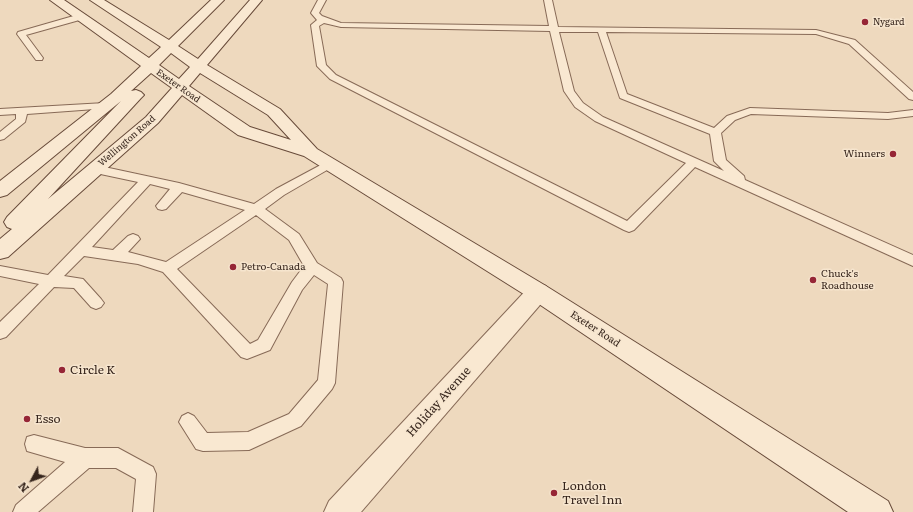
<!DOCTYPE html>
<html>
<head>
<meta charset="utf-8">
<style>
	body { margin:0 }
	#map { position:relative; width:913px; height:512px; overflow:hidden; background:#eed9be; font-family:Literata,serif }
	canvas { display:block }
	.north { position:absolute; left:12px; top:460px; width:40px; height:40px; -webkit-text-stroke:3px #f6e5ce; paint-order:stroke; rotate:229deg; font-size:11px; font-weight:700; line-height:16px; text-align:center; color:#36251c }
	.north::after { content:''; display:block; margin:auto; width:14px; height:18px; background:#36251c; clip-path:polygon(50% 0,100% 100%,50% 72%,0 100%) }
</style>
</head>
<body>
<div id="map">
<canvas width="913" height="512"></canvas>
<div class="north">N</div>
</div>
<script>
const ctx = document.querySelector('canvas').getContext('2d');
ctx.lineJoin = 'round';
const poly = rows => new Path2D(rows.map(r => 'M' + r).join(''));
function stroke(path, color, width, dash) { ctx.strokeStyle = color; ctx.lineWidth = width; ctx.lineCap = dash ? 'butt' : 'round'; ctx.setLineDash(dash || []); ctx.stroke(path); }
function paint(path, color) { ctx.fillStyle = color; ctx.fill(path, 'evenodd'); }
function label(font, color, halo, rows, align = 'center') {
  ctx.font = font + ' Literata,serif'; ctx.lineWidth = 3; ctx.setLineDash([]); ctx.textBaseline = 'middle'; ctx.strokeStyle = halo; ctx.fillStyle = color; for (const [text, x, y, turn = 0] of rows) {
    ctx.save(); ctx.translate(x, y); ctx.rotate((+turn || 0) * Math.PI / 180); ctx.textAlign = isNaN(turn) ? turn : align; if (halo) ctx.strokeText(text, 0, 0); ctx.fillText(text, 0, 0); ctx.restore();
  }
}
const lane = poly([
	[318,0,326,0,319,13,322,16,341,23,549,26,544,0,552,0,558,27,816,30,855,40,913,92,913,100,909,99,849,44,816,34,606,32,627,94,714,128,727,116,750,108,888,113,913,110,913,116,888,119,751,114,735,120,721,133,726,160,744,176,745,180,913,255,913,266,695,167,634,230,629,232,624,230,330,79,317,66,311,25,317,20,311,13,318,0],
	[324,23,341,27,550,31,564,91,575,107,595,121,686,163,627,221,336,75,326,65,319,26,324,23],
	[559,32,598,32,620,98,710,134,714,161,724,171,603,117,583,103,574,91,559,32],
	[77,15,83,15,84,17,83,19,26,35,43,58,42,60,36,60,17,34,18,32,77,15],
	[105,103,110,106,109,108,27,114,25,122,4,139,0,140,0,132,16,119,16,114,0,115,0,109,105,103],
	[330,160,334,162,336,164,334,166,284,195,265,209,299,234,317,263,341,278,343,282,335,383,332,389,301,426,249,450,203,451,196,449,179,422,182,416,188,413,194,416,207,433,248,432,289,414,318,380,328,284,314,275,302,290,270,350,247,359,241,357,163,272,138,264,84,256,64,276,83,279,101,299,104,303,101,307,96,309,91,307,74,288,54,287,6,337,0,339,0,322,39,284,0,276,0,266,48,275,138,182,91,172,89,169,91,166,95,165,179,183,254,204,276,189,330,160],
	[150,184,170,189,156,206,158,209,162,210,166,209,182,192,245,210,166,262,128,252,140,239,138,236,133,234,128,236,113,250,92,247,150,184],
	[256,215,289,240,304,266,292,282,258,340,250,344,177,269,256,215],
	[34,435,85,448,118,448,153,467,156,474,153,512,133,512,136,479,116,468,89,468,38,512,13,512,16,505,65,462,27,451,25,444,27,437,34,435]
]);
const street = poly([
	[538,283,546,286,550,292,546,298,361,512,324,512,329,501,530,286,538,283]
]);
const secondary = poly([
	[50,0,64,0,149,58,161,47,90,0,104,0,169,40,211,0,224,0,178,46,198,59,250,0,262,0,207,65,280,109,317,149,546,286,888,501,893,512,848,512,530,298,304,156,238,135,182,95,158,123,8,257,0,259,0,239,12,229,7,227,4,222,7,217,121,101,7,195,0,197,0,181,111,94,141,66,50,0],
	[171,53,190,67,179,79,159,65,171,53],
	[151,73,172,88,146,117,48,199,141,98,144,95,141,92,136,90,131,91,151,73],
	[200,73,268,115,291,140,250,127,189,86,200,73]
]);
const markers = [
	[865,22,4,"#962636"],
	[893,154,4,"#962636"],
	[233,267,4,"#962636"],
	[813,280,4,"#962636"],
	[62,370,4,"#962636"],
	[27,419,4,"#962636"],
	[554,493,4,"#962636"]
];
const farPoinames = [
	["Nygard",873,22]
];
const farStreetnames = [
	["Exeter Road",178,86,35],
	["Wellington Road",127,141,-41]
];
const poiNames = [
	["Winners",885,154,"right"],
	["Petro-Canada",241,267],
	["Chuck's",821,274],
	["Roadhouse",821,286]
];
const streetNames = [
	["Exeter Road",595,329,33]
];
const nearPoinames = [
	["Circle K",70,370],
	["Esso",35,419],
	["London",562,486],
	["Travel Inn",562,500]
];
const nearStreetnames = [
	["Holiday Avenue",439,402,-48]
];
stroke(lane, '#876a57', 2);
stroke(street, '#876a57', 2);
stroke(secondary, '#684b3a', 2);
paint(lane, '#f9e8d1');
paint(street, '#f9e8d1');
paint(secondary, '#f9e8d1');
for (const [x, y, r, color] of markers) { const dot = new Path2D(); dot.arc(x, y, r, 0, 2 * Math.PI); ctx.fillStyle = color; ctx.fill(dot); stroke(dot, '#f6e5ce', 1.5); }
label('9px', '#36251c', '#f6e5ce', farPoinames, 'left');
label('9px', '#36251c', '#f6e5ce', farStreetnames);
label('10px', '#36251c', '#f6e5ce', poiNames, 'left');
label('10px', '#36251c', '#f6e5ce', streetNames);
label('12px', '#36251c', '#f6e5ce', nearPoinames, 'left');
label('12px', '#36251c', '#f6e5ce', nearStreetnames);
</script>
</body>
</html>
